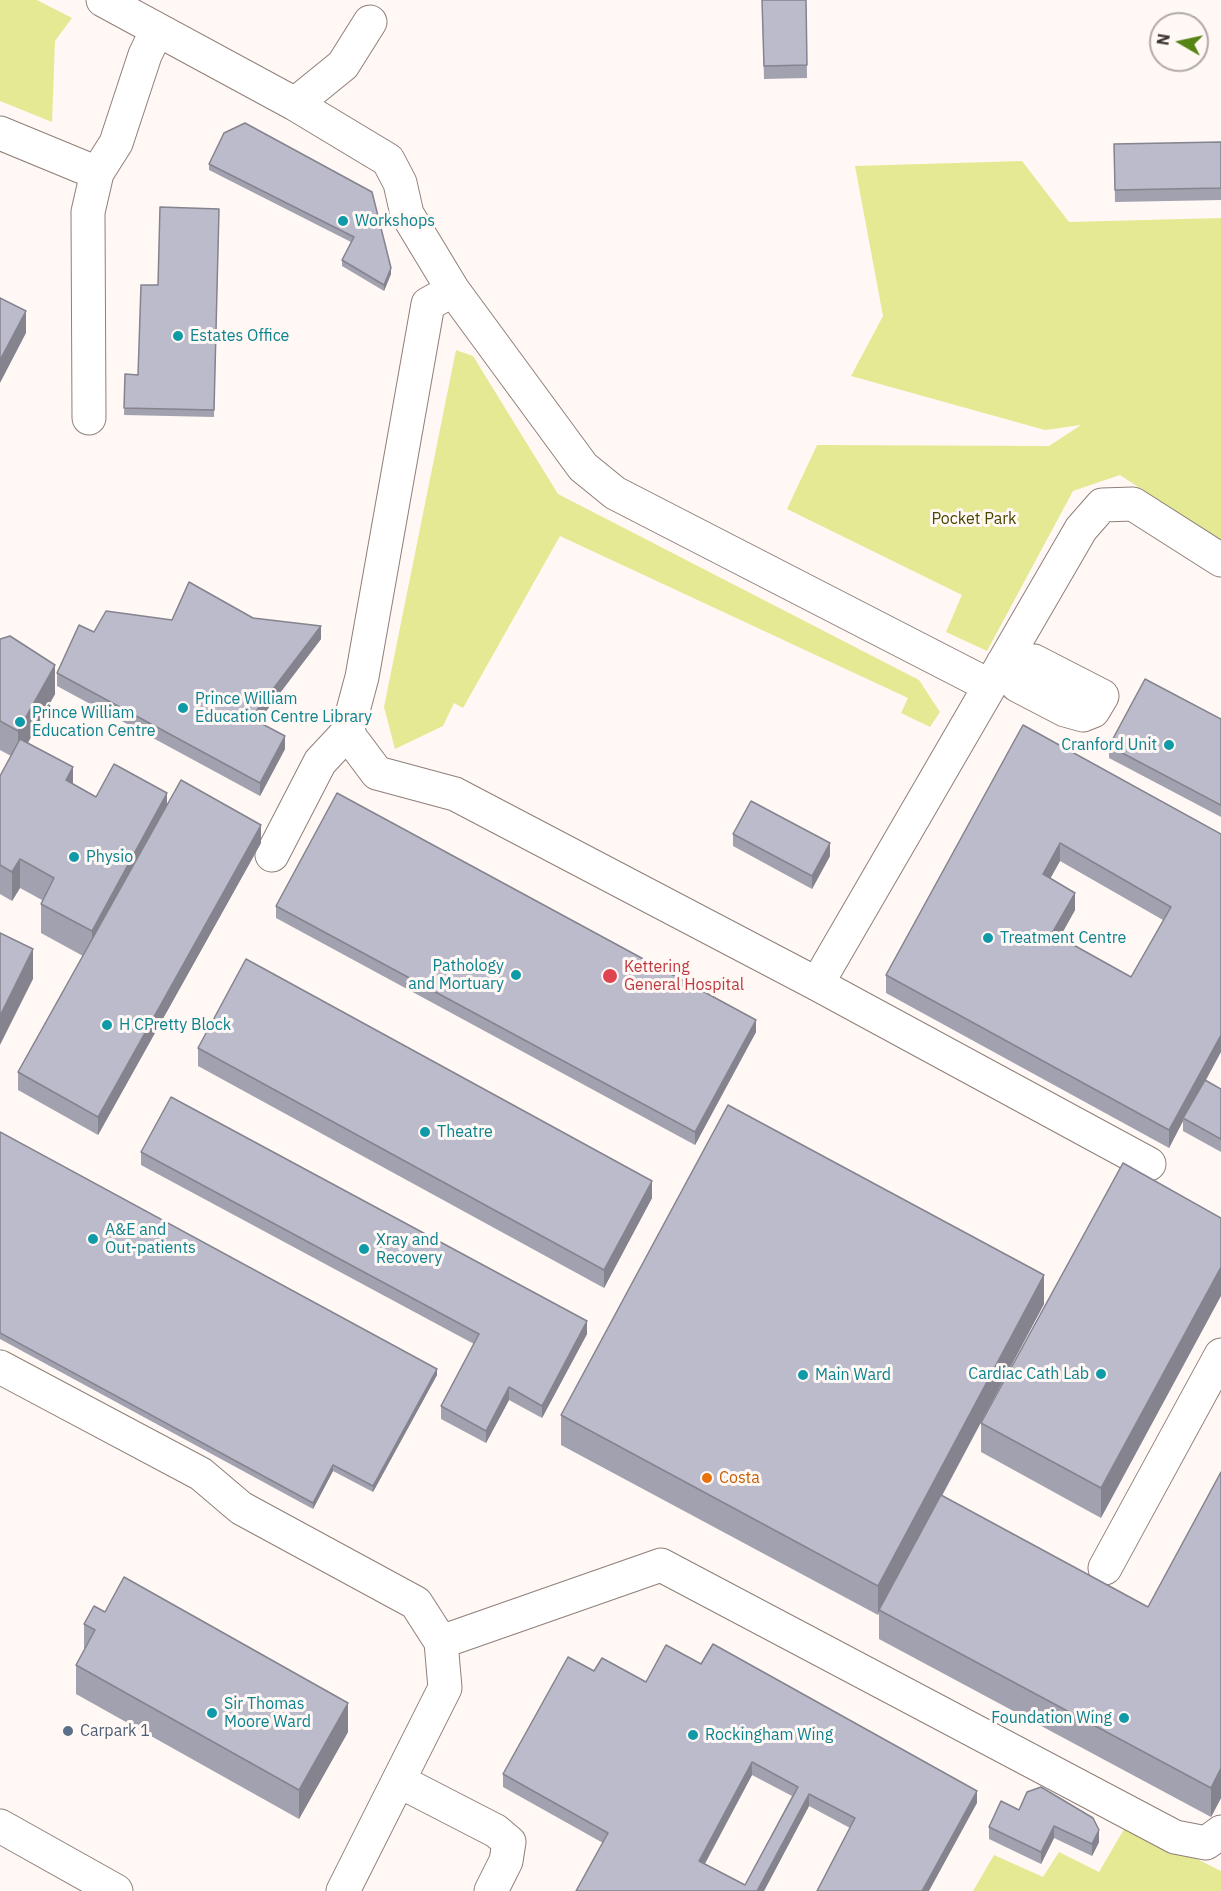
<!DOCTYPE html>
<html>
<head>
<meta charset="utf-8">
<style>
	body { margin:0 }
	#map { position:relative; width:1221px; height:1891px; overflow:hidden; background:#fff8f5; font-family:"IBM Plex Sans",sans-serif }
	canvas { display:block }
	.north { position:absolute; left:1149px; top:12px; width:60px; height:60px; box-sizing:border-box; background:#fff8f5; border:2px solid #b1aaa7; border-radius:50%; rotate:279deg; font-size:16px; font-weight:700; line-height:24px; text-align:center; color:#3b3431 }
	.north::after { content:''; display:block; margin:auto; width:21px; height:27px; background:#568516; clip-path:polygon(50% 0,100% 100%,50% 72%,0 100%) }
</style>
</head>
<body>
<div id="map">
<canvas width="1221" height="1891"></canvas>
<div class="north">N</div>
</div>
<script>
const ctx = document.querySelector('canvas').getContext('2d');
ctx.lineJoin = 'round';
function paint(path, color) { ctx.fillStyle = color; ctx.fill(path, 'evenodd'); }
const poly = rows => new Path2D(rows.map(r => 'M' + r).join(''));
function stroke(path, color, width, dash) { ctx.strokeStyle = color; ctx.lineWidth = width; ctx.lineCap = dash ? 'butt' : 'round'; ctx.setLineDash(dash || []); ctx.stroke(path); }
function label(font, color, halo, rows, align = 'center') {
  ctx.font = font + ' "IBM Plex Sans",sans-serif'; ctx.lineWidth = 6; ctx.setLineDash([]); ctx.textBaseline = 'middle'; ctx.strokeStyle = halo; ctx.fillStyle = color; for (const [text, x, y, turn = 0] of rows) {
    ctx.save(); ctx.translate(x, y); ctx.rotate((+turn || 0) * Math.PI / 180); ctx.textAlign = isNaN(turn) ? turn : align; if (halo) ctx.strokeText(text, 0, 0); ctx.fillText(text, 0, 0); ctx.restore();
  }
}
const green = poly([
	[0,0,37,0,72,18,55,41,52,122,0,101],
	[1022,161,1069,222,1221,218,1221,542,1120,475,1073,491,987,651,946,632,962,595,787,509,817,445,1049,446,1081,425,1045,430,851,376,883,316,855,166],
	[456,350,473,356,558,494,919,680,940,712,930,727,901,713,908,698,560,536,463,708,454,703,443,726,395,749,384,707],
	[1127,1824,1221,1871,1221,1891,973,1891,994,1855,1043,1877,1059,1852,1099,1872]
]);
const minor = poly([
	[103,0,295,104,388,160,400,183,407,214,453,290,583,467,615,493,990,686],
	[295,104,343,65,370,22],
	[0,133,97,173],
	[89,418,88,212,97,173,116,143,145,55,157,30],
	[1034,661,1102,696,1093,711,1083,715,1065,710,1017,685,1003,663,1034,661],
	[347,733,377,773,455,794,817,984,1149,1164],
	[272,855,320,762,347,733,362,677,428,304,453,290],
	[817,984,1081,529,1102,505,1133,504,1221,560],
	[0,1367,201,1474,241,1508,416,1603,441,1642,445,1688,343,1891],
	[1105,1568,1221,1355],
	[441,1642,661,1565,1175,1837,1206,1843,1221,1832],
	[399,1781,496,1831,509,1842,506,1861,491,1891],
	[0,1826,116,1891]
]);
const wall = poly([
	[762,0,806,0,807,78,764,79],
	[245,123,391,274,384,291,342,266,342,260,351,242,209,170,209,164],
	[1221,142,1221,200,1115,202,1114,144],
	[219,209,214,417,124,415,125,374,138,375,158,285],
	[253,618,321,639,258,722,285,749,260,796,57,686,57,673,94,632,172,620],
	[0,639,55,694,28,743,73,784,96,797,167,806,261,843,98,1135,18,1090,18,1072,83,956,41,933,41,904,42,900,20,888,12,901,0,894,0,776,11,756,0,750],
	[1221,719,1221,817,1109,758,1109,746],
	[1023,725,1221,834,1206,1081,1221,1089,1221,1152,1183,1131,1183,1121,1169,1148,886,993,886,975],
	[1060,861,1163,920,1131,977,1060,937,1075,910,1050,878],
	[733,834,830,856,812,889,733,846],
	[276,906,756,1032,695,1145,276,918],
	[198,1048,652,1198,604,1288,198,1066],
	[0,1132,437,1375,373,1492,333,1471,313,1509,0,1339],
	[141,1152,587,1334,542,1418,509,1400,486,1443,441,1419,441,1406,474,1344,141,1165],
	[1123,1163,1101,1518,981,1452,981,1423],
	[1044,1304,942,1496,1148,1607,1221,1472,1221,1798,1211,1817,879,1639,879,1613,878,1615,561,1445,561,1415],
	[105,1612,348,1732,299,1819,76,1694,76,1665,84,1651,84,1624],
	[701,1664,977,1803,850,1828,809,1806,764,1891,603,1843,503,1787,503,1774,594,1671,646,1682],
	[752,1775,792,1796,745,1885,705,1864],
	[1019,1810,1099,1842,1092,1856,1054,1838,1041,1864,989,1839,989,1827]
]);
const shadedWall = poly([
	[391,268,391,274,384,291,384,285],
	[26,311,26,333,0,383,0,360],
	[321,626,321,639,251,731,251,718],
	[55,665,55,694,18,760,18,731],
	[285,736,285,749,260,796,260,783],
	[73,767,73,796,66,780],
	[167,793,167,822,92,960,92,931],
	[261,825,261,843,98,1135,98,1117],
	[830,843,830,856,812,889,812,876],
	[1060,843,1060,861,1043,892,1043,874],
	[20,859,20,888,12,901,12,872],
	[1075,893,1075,910,1052,951,1052,933],
	[33,949,33,979,0,1045,0,1016],
	[756,1020,756,1032,695,1145,695,1132],
	[1221,1035,1221,1052,1185,1119,1183,1118,1183,1121,1169,1148,1169,1130],
	[652,1181,652,1198,604,1288,604,1270],
	[1221,1267,1221,1296,1101,1518,1101,1488],
	[1044,1275,1044,1304,880,1611,879,1610,878,1615,878,1586],
	[587,1321,587,1334,542,1418,542,1406],
	[437,1369,437,1375,373,1492,373,1486],
	[509,1387,509,1400,486,1443,486,1431],
	[333,1465,333,1471,313,1509,313,1503],
	[348,1703,348,1732,299,1819,299,1790],
	[752,1762,752,1775,699,1874,699,1861],
	[1221,1768,1221,1798,1211,1817,1211,1788],
	[977,1791,977,1803,929,1891,922,1891],
	[809,1794,809,1806,764,1891,757,1891],
	[1054,1826,1054,1838,1041,1864,1041,1852],
	[1099,1830,1099,1842,1092,1856,1092,1844]
]);
const building = poly([
	[762,0,806,0,807,65,764,66,762,0],
	[245,123,372,192,391,268,384,285,342,260,354,237,209,164,224,133,245,123],
	[1221,142,1221,188,1115,190,1114,144,1221,142],
	[160,207,219,209,214,410,124,408,125,374,138,375,141,285,158,285,160,207],
	[0,298,26,311,0,360,0,298],
	[189,582,253,618,321,626,251,718,285,736,260,783,57,673,79,625,94,632,106,611,172,620,189,582],
	[10,636,55,665,18,731,0,721,0,639,10,636],
	[1145,679,1221,719,1221,805,1109,746,1145,679],
	[1023,725,1221,834,1221,1035,1169,1130,886,975,1023,725],
	[1060,843,1171,907,1131,977,1052,933,1075,893,1043,874,1060,843],
	[20,739,73,767,66,780,96,797,114,764,167,793,92,931,41,904,54,878,20,859,12,872,0,865,0,776,20,739],
	[181,780,261,825,98,1117,18,1072,181,780],
	[337,793,756,1020,695,1132,276,906,337,793],
	[751,801,830,843,812,876,733,834,751,801],
	[0,933,33,949,0,1016,0,933],
	[246,959,652,1181,604,1270,198,1048,246,959],
	[1205,1080,1221,1089,1221,1139,1183,1118,1205,1080],
	[171,1097,587,1321,542,1406,509,1387,486,1431,441,1406,479,1334,141,1152,171,1097],
	[728,1105,1044,1275,878,1586,561,1415,728,1105],
	[0,1132,437,1369,373,1486,333,1465,313,1503,0,1333,0,1132],
	[1123,1163,1221,1218,1221,1267,1101,1488,981,1423,1123,1163],
	[1221,1472,1221,1768,1211,1788,879,1610,941,1495,1148,1607,1221,1472],
	[124,1577,348,1703,299,1790,76,1665,95,1630,84,1624,94,1606,105,1612,124,1577],
	[713,1644,977,1791,922,1891,817,1891,855,1818,809,1794,757,1891,576,1891,608,1833,503,1774,568,1657,594,1671,602,1658,646,1682,666,1645,701,1664,713,1644],
	[752,1762,798,1787,745,1885,699,1861,752,1762],
	[1041,1787,1093,1818,1099,1830,1092,1844,1054,1826,1041,1852,989,1827,1001,1801,1019,1810,1027,1792,1041,1787]
]);
const markers = [
	[343,221,6,"#0f9aa8"],
	[178,336,6,"#0f9aa8"],
	[183,708,6,"#0f9aa8"],
	[20,722,6,"#0f9aa8"],
	[1169,745,6,"#0f9aa8"],
	[74,857,6,"#0f9aa8"],
	[988,938,6,"#0f9aa8"],
	[516,975,6,"#0f9aa8"],
	[610,976,8,"#e0444e"],
	[107,1025,6,"#0f9aa8"],
	[425,1132,6,"#0f9aa8"],
	[93,1239,6,"#0f9aa8"],
	[364,1249,6,"#0f9aa8"],
	[1101,1374,6,"#0f9aa8"],
	[803,1375,6,"#0f9aa8"],
	[707,1478,6,"#e8710a"],
	[212,1713,6,"#0f9aa8"],
	[1124,1718,6,"#0f9aa8"],
	[68,1731,6,"#5c6f8a"],
	[693,1735,6,"#0f9aa8"]
];
const cultureNames = [
	["Workshops",355,221],
	["Estates Office",190,336],
	["Prince William",195,699],
	["Education Centre Library",195,717],
	["Prince William",32,713],
	["Education Centre",32,731],
	["Cranford Unit",1157,745,"right"],
	["Physio",86,857],
	["Treatment Centre",1000,938],
	["Pathology",504,966,"right"],
	["and Mortuary",504,984,"right"],
	["H CPretty Block",119,1025],
	["Theatre",437,1132],
	["A&E and",105,1230],
	["Out-patients",105,1248],
	["Xray and",376,1240],
	["Recovery",376,1258],
	["Cardiac Cath Lab",1089,1374,"right"],
	["Main Ward",815,1375],
	["Sir Thomas",224,1704],
	["Moore Ward",224,1722],
	["Foundation Wing",1112,1718,"right"],
	["Rockingham Wing",705,1735]
];
const parkNames = [
	["Pocket Park",974,519]
];
const healthNames = [
	["Kettering",624,967],
	["General Hospital",624,985]
];
const foodNames = [
	["Costa",719,1478]
];
const serviceNames = [
	["Carpark 1",80,1731]
];
paint(green, '#e4e993');
stroke(minor, '#8f7f78', 35);
stroke(minor, '#fff', 33);
paint(wall, '#a2a1af');
paint(shadedWall, '#84838e');
paint(building, '#bcbbcb');
stroke(building, '#84838e', 1.5);
for (const [x, y, r, color] of markers) { const dot = new Path2D(); dot.arc(x, y, r, 0, 2 * Math.PI); ctx.fillStyle = color; ctx.fill(dot); stroke(dot, '#fff8f5', 2); }
label('16px', '#0d838f', '#fff8f5', cultureNames, 'left');
label('16px', '#474902', '#fff8f5', parkNames);
label('16px', '#be3a42', '#fff8f5', healthNames, 'left');
label('16px', '#c56008', '#fff8f5', foodNames, 'left');
label('16px', '#4e5e75', '#fff8f5', serviceNames, 'left');
</script>
</body>
</html>
